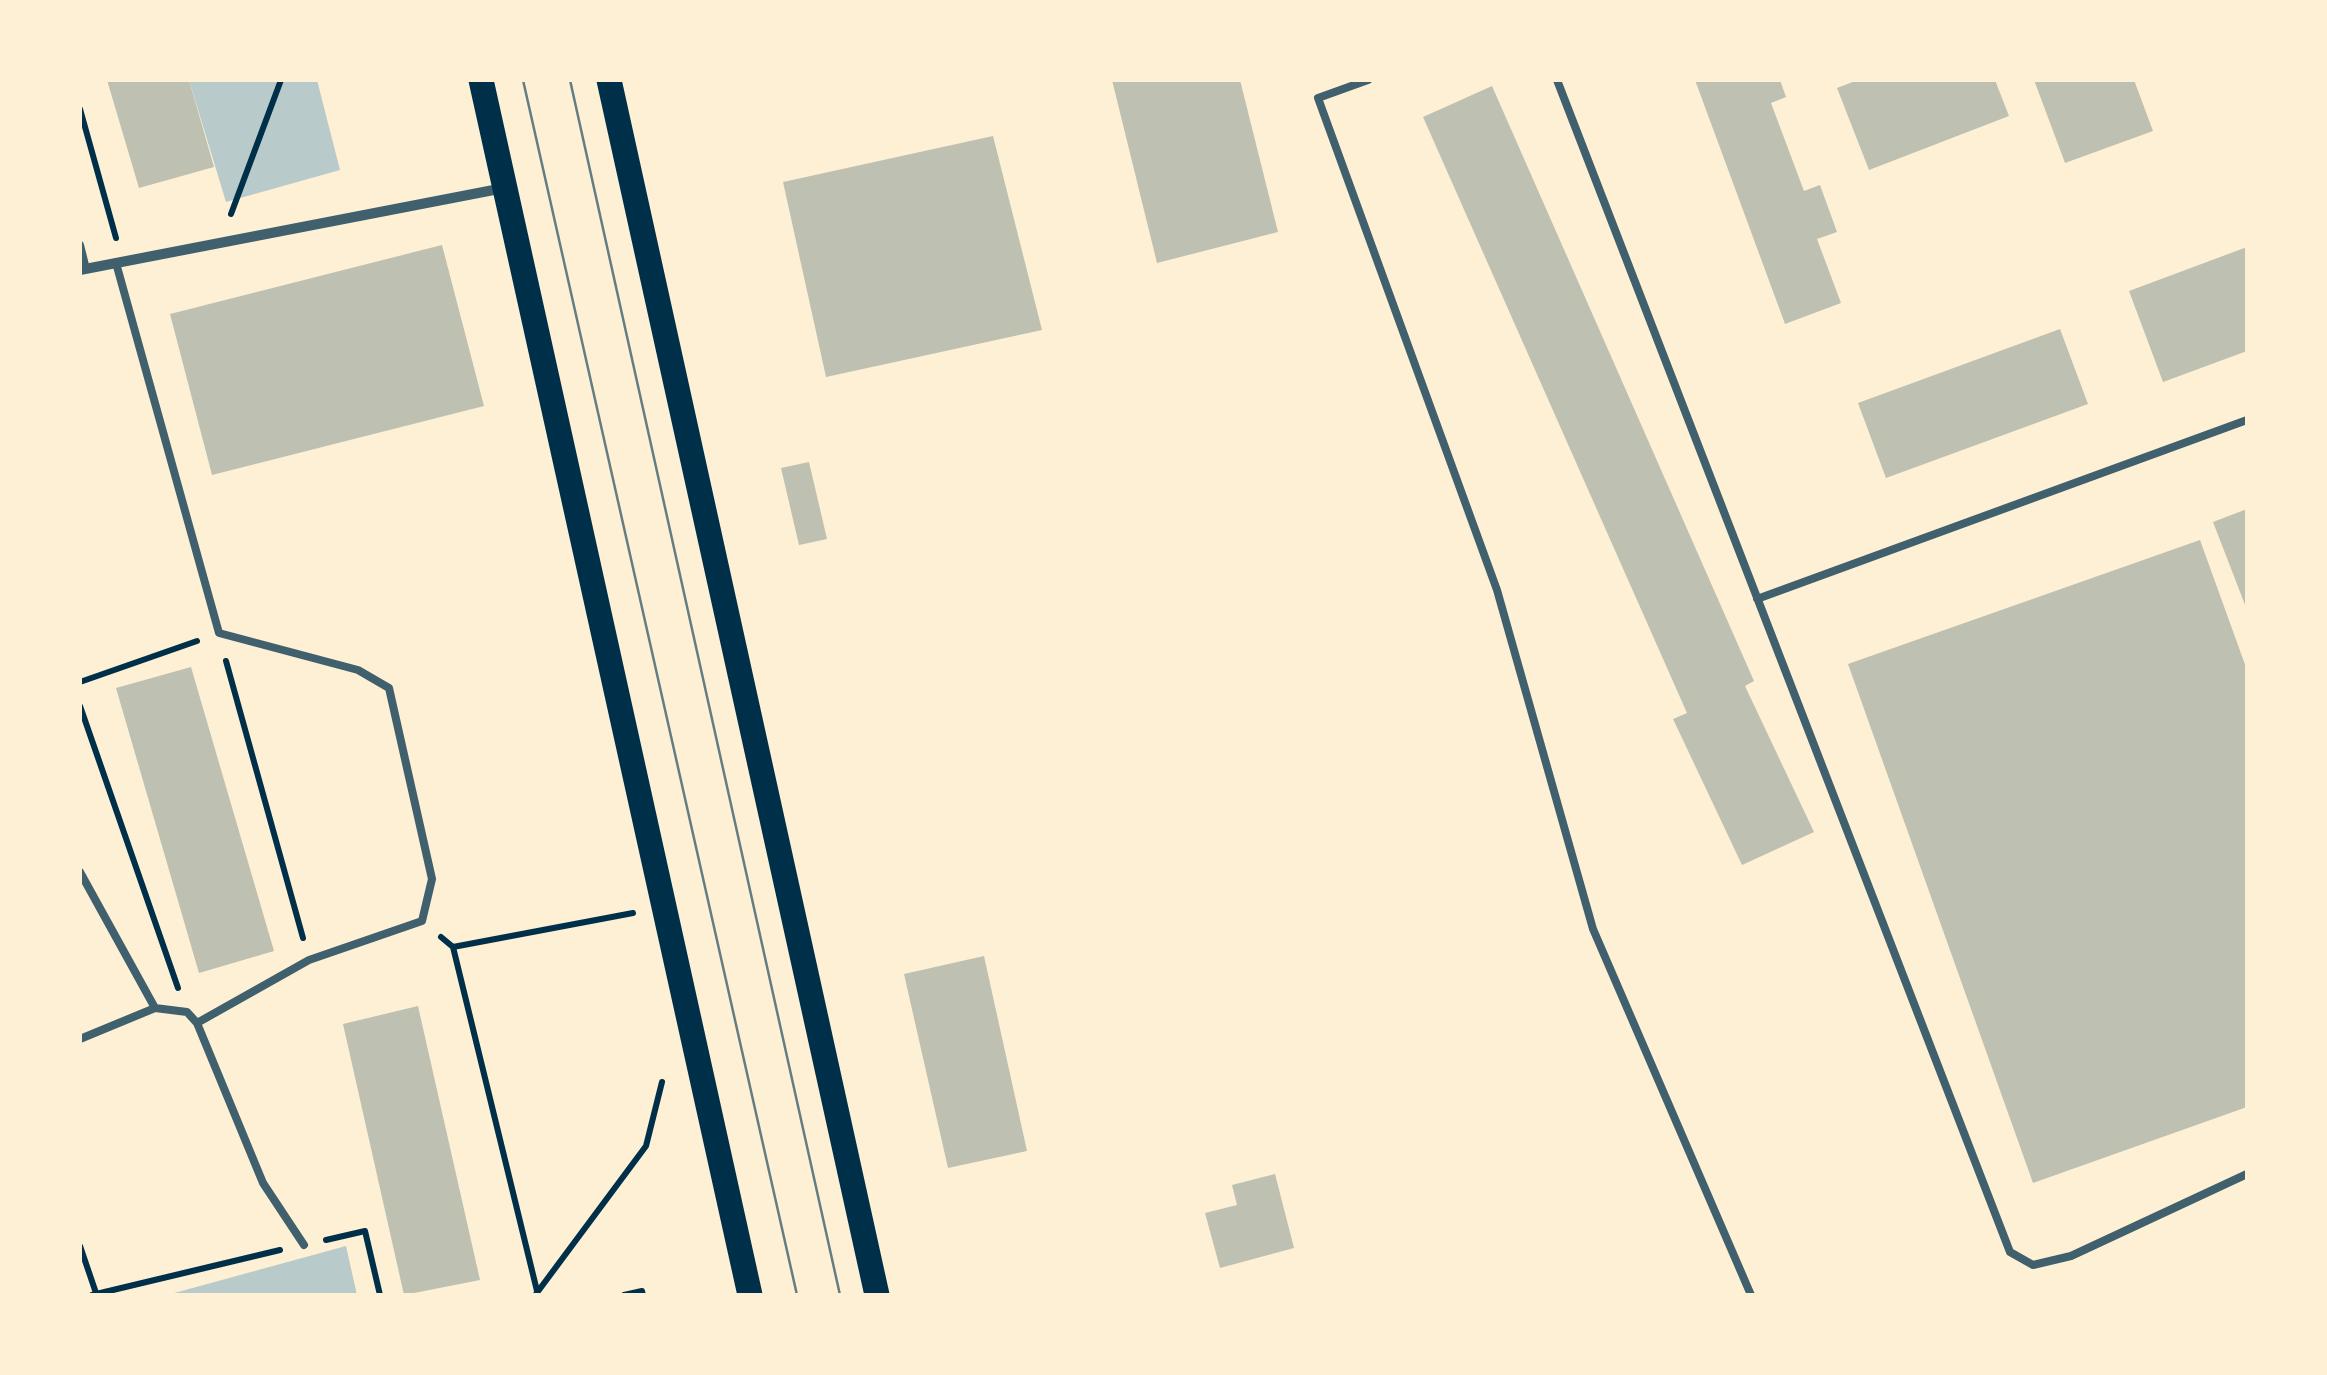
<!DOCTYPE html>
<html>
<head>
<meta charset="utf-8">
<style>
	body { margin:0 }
	#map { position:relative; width:2327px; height:1375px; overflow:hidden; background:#fdf0d5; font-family:"Noto Sans",sans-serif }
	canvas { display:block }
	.frame { position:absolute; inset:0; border:82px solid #fdf0d5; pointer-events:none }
</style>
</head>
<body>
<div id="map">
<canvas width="2327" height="1375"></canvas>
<div class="frame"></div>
</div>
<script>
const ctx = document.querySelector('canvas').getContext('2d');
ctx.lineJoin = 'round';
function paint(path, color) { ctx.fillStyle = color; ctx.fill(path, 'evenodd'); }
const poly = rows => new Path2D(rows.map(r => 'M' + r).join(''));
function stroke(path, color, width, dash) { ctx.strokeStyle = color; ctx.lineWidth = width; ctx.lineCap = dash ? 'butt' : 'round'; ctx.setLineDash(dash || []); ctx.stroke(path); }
const green = poly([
	[189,80,317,80,340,170,226,202],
	[346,1246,357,1295,167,1295]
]);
const building = poly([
	[107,80,189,80,214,167,139,188],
	[1112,80,1240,80,1278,232,1157,263],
	[1695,80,1780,80,1786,97,1771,103,1804,191,1820,185,1837,232,1817,239,1841,303,1785,324],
	[1858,80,1995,80,2009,116,1869,170,1837,88],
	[2034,80,2134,80,2153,131,2065,163],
	[1492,86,1754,681,1745,686,1814,832,1742,865,1673,719,1687,713,1423,117],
	[993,136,1042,330,826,377,783,182],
	[442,245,484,406,212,475,170,314],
	[2247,247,2247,351,2163,382,2129,291],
	[2060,329,2088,404,1886,478,1858,403],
	[809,462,827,539,799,545,781,468],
	[2247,509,2247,610,2213,522],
	[2200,540,2247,670,2247,1107,2033,1183,1848,664],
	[191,667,274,951,199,973,116,688],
	[984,956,1027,1151,948,1168,904,974],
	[418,1006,480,1280,404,1295,343,1024],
	[1275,1174,1294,1248,1220,1268,1205,1213,1237,1205,1232,1185]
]);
const path = poly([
	[80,109,116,238],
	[231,214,281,80],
	[226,661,303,938],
	[80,682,197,641],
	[80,706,178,988],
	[441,937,453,947,538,1295],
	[453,947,633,913],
	[326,1240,365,1231,380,1295],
	[80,1246,96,1293],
	[536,1294,646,1146,662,1082],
	[92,1295,280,1250],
	[624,1295,642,1291,643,1295]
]);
const service = poly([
	[1368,80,1318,98,1497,590,1593,929,1751,1295],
	[1557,80,2010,1252,2033,1265,2071,1256,2247,1174],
	[80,245,86,269],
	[116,263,219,633,358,670,389,688,432,879,422,921,309,960,197,1023],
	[1757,599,2247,420],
	[80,872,155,1008,187,1012,197,1023,263,1183,304,1245],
	[80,1039,155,1008]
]);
const minor = poly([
	[80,270,504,188]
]);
const primary = poly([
	[481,80,750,1295],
	[609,80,877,1295]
]);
const tram = poly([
	[523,80,797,1295],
	[570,80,840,1295]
]);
paint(green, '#b9caca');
paint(building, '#bec0b2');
stroke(path, '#003049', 6);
stroke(service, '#3f606c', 8);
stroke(minor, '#3f606c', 10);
stroke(primary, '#003049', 25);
stroke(tram, '#657d81', 2.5);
</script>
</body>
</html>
